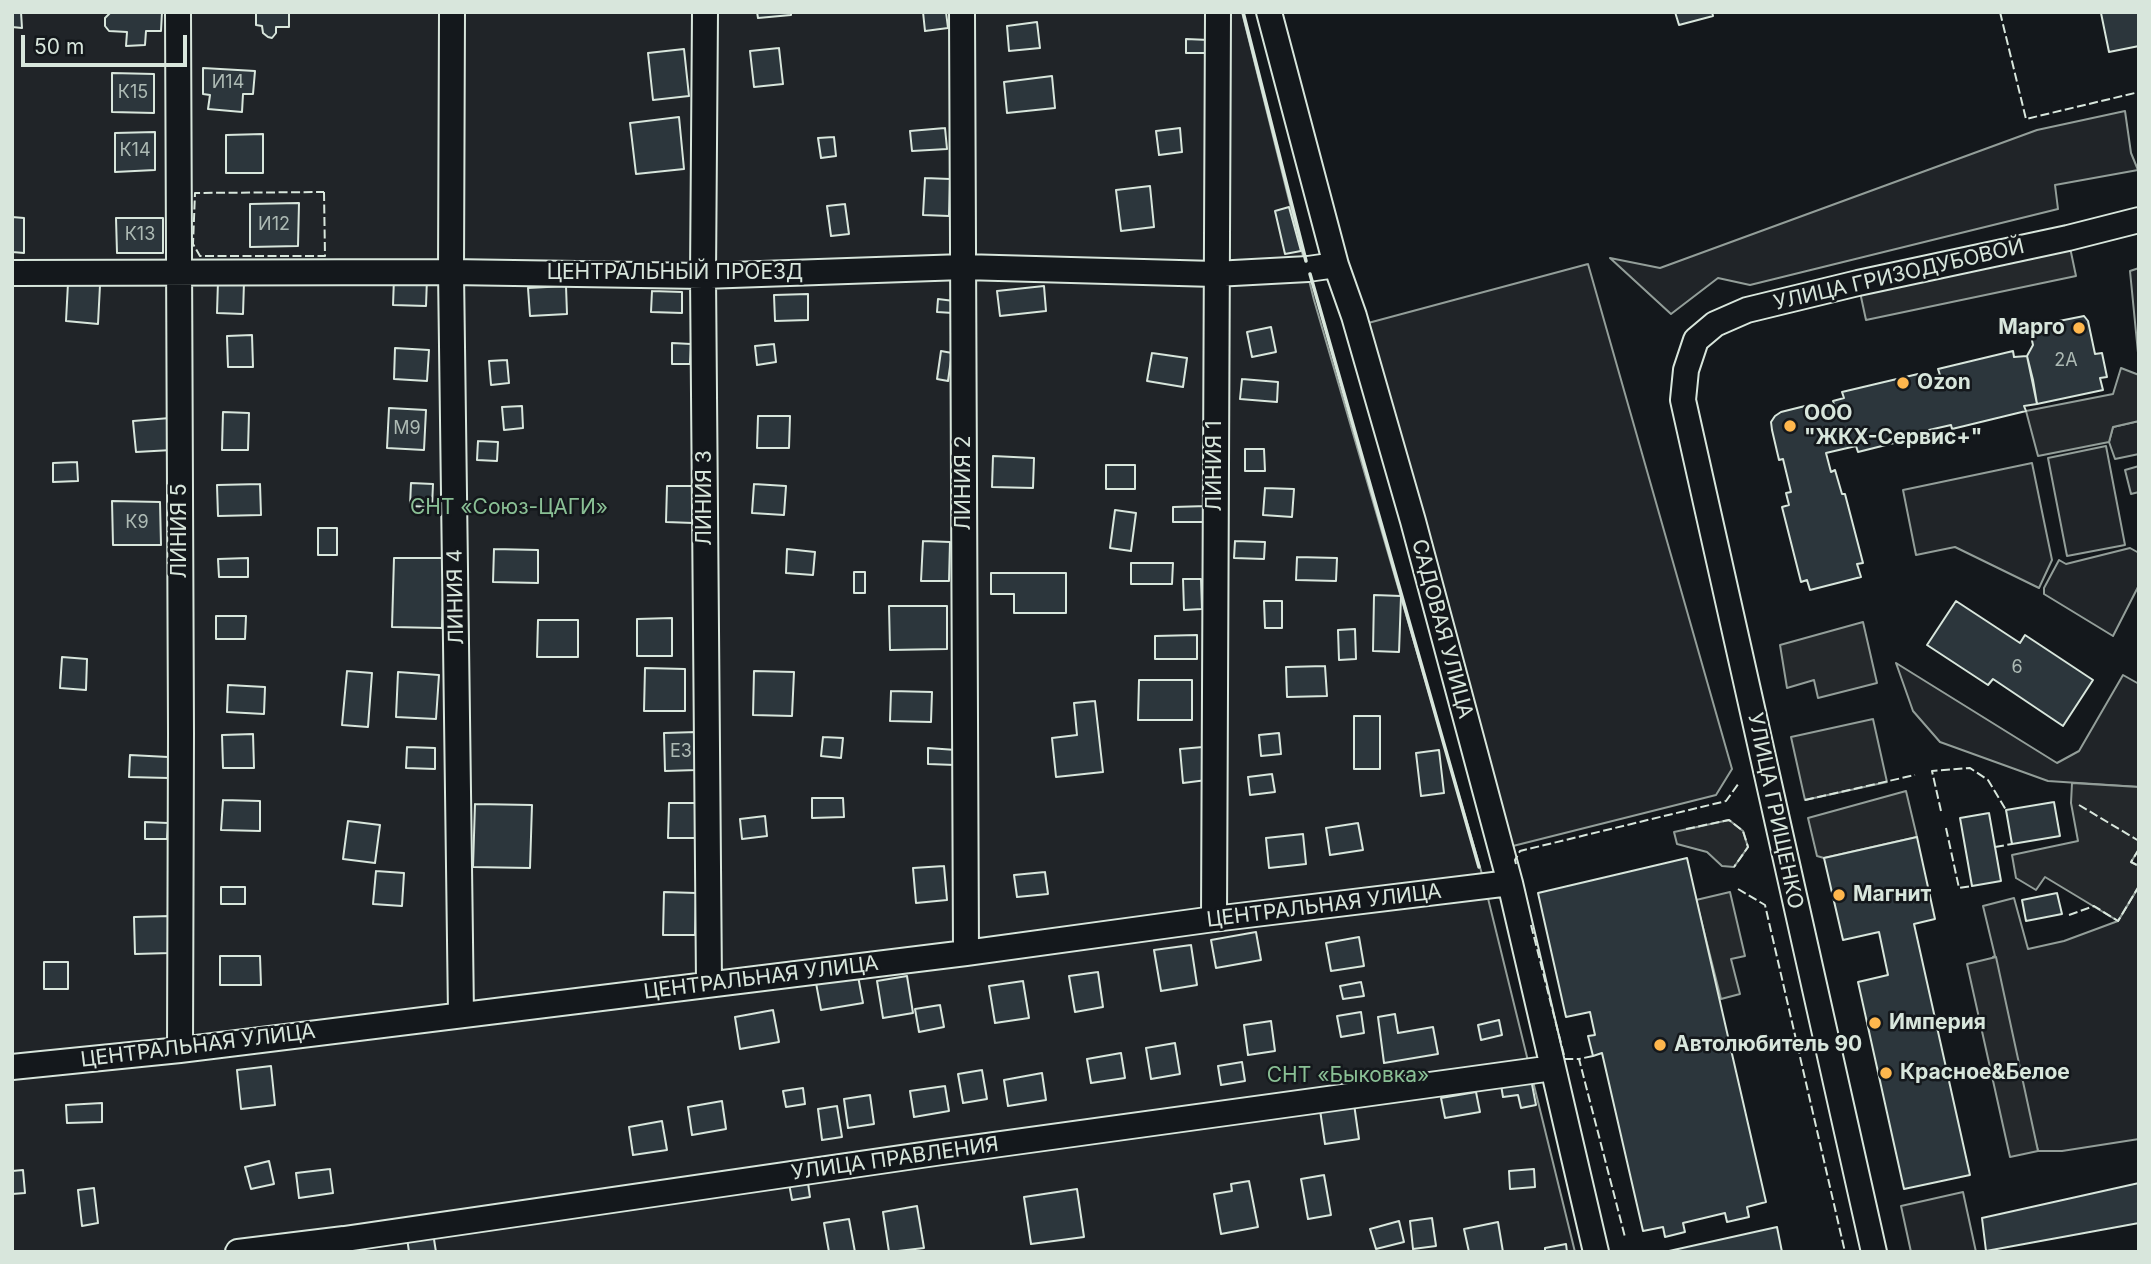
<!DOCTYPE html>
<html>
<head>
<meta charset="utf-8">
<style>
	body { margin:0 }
	#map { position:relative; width:2151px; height:1264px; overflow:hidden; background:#14181c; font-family:Inter,sans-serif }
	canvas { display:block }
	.frame { position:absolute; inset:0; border:14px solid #d8e6dc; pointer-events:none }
	.scale { position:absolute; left:21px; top:35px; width:166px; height:32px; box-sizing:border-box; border:4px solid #d8e6dc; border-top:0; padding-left:9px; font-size:21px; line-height:24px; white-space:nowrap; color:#d8e6dc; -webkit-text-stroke:5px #14181c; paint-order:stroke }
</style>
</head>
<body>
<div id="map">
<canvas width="2151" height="1264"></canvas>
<div class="frame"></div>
<div class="scale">50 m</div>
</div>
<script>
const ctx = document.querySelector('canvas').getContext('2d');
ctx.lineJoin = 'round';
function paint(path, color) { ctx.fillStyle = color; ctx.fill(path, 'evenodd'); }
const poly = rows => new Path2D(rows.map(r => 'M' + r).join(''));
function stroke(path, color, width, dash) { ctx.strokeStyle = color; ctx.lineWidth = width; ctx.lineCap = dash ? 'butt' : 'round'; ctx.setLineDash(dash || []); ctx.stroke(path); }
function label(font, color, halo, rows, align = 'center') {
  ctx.font = font + ' Inter,sans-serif'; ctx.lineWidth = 5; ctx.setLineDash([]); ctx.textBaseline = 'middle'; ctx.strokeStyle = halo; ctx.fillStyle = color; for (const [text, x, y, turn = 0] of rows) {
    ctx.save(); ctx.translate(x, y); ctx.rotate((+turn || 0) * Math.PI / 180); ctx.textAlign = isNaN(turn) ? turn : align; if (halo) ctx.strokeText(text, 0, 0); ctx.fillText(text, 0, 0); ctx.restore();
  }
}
const green = poly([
	[12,12,1242,12,1314,300,1482,874,1575,1252,12,1252,12,12],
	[2125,111,2131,153,2138,170,2055,185,2058,209,1750,285,1718,278,1671,314,1610,258,1660,268,2037,130,2125,111],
	[1588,264,1732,769,1716,795,1501,849,1357,326,1588,264],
	[2139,268,2139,363,2130,271,2139,268],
	[2139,421,2139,454,2115,459,2109,442,2113,427,2139,421],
	[2106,446,2125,545,2067,556,2048,458,2106,446],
	[2032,463,2052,560,2039,588,1955,547,1916,555,1903,490,2032,463],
	[2139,466,2139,492,2131,494,2125,470,2139,466],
	[2130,548,2139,553,2139,585,2113,636,2044,594,2044,588,2059,560,2066,564,2130,548],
	[1896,663,2057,763,2079,751,2123,675,2139,684,2139,787,2048,781,1940,742,1913,711,1896,663],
	[2139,886,2139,1139,2062,1151,2038,1151,2023,1093,1993,957,1995,956,1983,906,2014,898,2028,949,2064,941,2118,921,2139,886],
	[1963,1192,1976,1252,1911,1252,1901,1206,1963,1192]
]);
const parking = poly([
	[2068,238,2076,276,1866,320,1858,283,2068,238],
	[2121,368,2139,375,2139,421,2113,427,2109,442,2038,456,2026,411,2113,394,2121,368],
	[1863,622,1877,683,1818,698,1814,680,1787,688,1780,645,1863,622],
	[1873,719,1887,782,1805,800,1791,737,1873,719],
	[2072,783,2139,787,2139,849,2131,862,2139,866,2139,886,2118,921,2045,877,2036,890,2016,878,2012,855,2078,841,2071,803,2072,783],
	[1906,791,1917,837,1824,858,1817,856,1808,818,1906,791],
	[1729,820,1743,831,1748,847,1734,867,1722,866,1707,852,1677,844,1674,832,1729,820],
	[1730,892,1745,956,1731,959,1740,994,1721,999,1696,900,1730,892],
	[1996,957,2038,1151,2010,1157,1967,964,1996,957]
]);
const building = poly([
	[12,12,21,12,22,28,12,27,12,12],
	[111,12,162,12,161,31,146,31,145,45,126,46,127,32,109,31,105,26,105,18,111,12],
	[256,12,289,12,289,27,276,27,276,33,272,38,268,37,263,33,262,26,256,25,256,12],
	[757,12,791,12,791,15,758,18,757,12],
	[923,12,946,12,948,28,925,31,923,12],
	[1675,12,1712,12,1713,16,1679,25,1675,12],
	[2139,12,2139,46,2109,52,2101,13,2139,12],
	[1037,22,1040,48,1009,51,1007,26,1037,22],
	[1186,39,1209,40,1209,53,1186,53,1186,39],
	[779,48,783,84,754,87,750,51,779,48],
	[684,49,689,96,653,100,648,53,684,49],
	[203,68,255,71,253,94,243,94,242,112,208,109,210,95,203,94,203,68],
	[112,73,154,74,154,113,112,112,112,73],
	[1052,76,1055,108,1007,113,1004,82,1052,76],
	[679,117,684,169,636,174,630,123,679,117],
	[945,128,947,149,912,151,910,131,945,128],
	[1180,128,1182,152,1159,155,1156,131,1180,128],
	[155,132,155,170,115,172,115,133,155,132],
	[263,134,263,173,226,173,226,135,263,134],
	[834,137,836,156,821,158,818,138,834,137],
	[925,178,950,179,949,216,923,215,925,178],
	[1150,186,1154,227,1121,231,1116,190,1150,186],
	[299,203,298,246,250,247,250,204,299,203],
	[845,204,849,234,831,236,827,206,845,204],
	[1289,207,1301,251,1285,254,1275,211,1289,207],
	[12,217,24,218,24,253,12,252,12,217],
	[116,218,163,218,163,253,117,253,116,218],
	[394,278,427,278,426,306,393,305,394,278],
	[218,281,244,282,243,314,217,313,218,281],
	[68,283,100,285,98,324,66,321,68,283],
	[566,286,567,314,530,316,528,288,566,286],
	[1044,286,1046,311,1000,316,997,291,1044,286],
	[652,291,682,292,682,313,651,312,652,291],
	[808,294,808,320,775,321,774,295,808,294],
	[938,299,954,301,953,313,937,312,938,299],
	[2084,316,2088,321,2095,354,2102,353,2107,377,2100,378,2103,390,2037,404,2027,356,2033,345,2029,327,2084,316],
	[1271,327,1276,352,1252,357,1247,332,1271,327],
	[252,335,253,367,228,367,227,336,252,335],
	[672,343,691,344,690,364,672,364,672,343],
	[774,344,776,362,757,365,755,346,774,344],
	[395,348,429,350,427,381,394,379,395,348],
	[941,351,952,353,948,381,937,379,941,351],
	[2013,351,2014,357,2027,356,2033,380,2037,404,2024,406,2026,411,1952,429,1951,425,1929,430,1930,434,1858,452,1856,446,1826,453,1831,472,1835,470,1842,494,1845,494,1863,563,1857,564,1861,577,1810,590,1807,580,1801,582,1782,507,1789,505,1786,493,1791,492,1783,459,1779,460,1772,430,1771,422,1775,416,1781,412,1813,404,1815,409,1834,405,1833,401,1844,398,1842,392,1918,374,1920,380,1940,375,1938,369,2013,351],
	[1152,353,1187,358,1183,387,1147,381,1152,353],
	[507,360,509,383,491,385,489,361,507,360],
	[1242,379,1278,382,1277,402,1240,399,1242,379],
	[522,406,523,428,504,430,502,407,522,406],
	[389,408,426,410,424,450,387,448,389,408],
	[223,412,249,413,248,450,222,450,223,412],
	[758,416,790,416,789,448,757,448,758,416],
	[170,418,172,450,136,452,133,421,170,418],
	[478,441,498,442,497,461,477,460,478,441],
	[1245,449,1264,449,1265,471,1245,471,1245,449],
	[993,456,1034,458,1033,488,992,487,993,456],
	[77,462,78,481,53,482,53,463,77,462],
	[1106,465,1135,465,1135,489,1106,489,1106,465],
	[411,483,433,484,432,507,410,506,411,483],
	[260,484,261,515,218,516,217,485,260,484],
	[754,484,786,486,784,515,752,513,754,484],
	[667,486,693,486,693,523,666,522,667,486],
	[1265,488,1294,489,1292,517,1263,515,1265,488],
	[112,501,160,502,161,545,113,545,112,501],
	[1207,506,1208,522,1173,522,1173,507,1207,506],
	[1115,510,1136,513,1131,551,1110,548,1115,510],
	[318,528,337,528,337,555,318,555,318,528],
	[923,541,950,542,949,581,921,581,923,541],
	[1235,541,1265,542,1264,559,1234,558,1235,541],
	[494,549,538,550,538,583,493,582,494,549],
	[787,549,815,552,813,575,786,573,787,549],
	[1297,557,1337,558,1336,581,1296,580,1297,557],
	[248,558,248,577,219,577,218,559,248,558],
	[394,558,444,558,442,628,392,627,394,558],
	[1131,563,1173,563,1172,584,1131,584,1131,563],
	[854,572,865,572,865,593,854,593,854,572],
	[991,573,1066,573,1066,613,1014,613,1014,594,991,594,991,573],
	[1183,579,1201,579,1202,609,1184,610,1183,579],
	[1374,595,1401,596,1399,652,1373,651,1374,595],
	[1264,601,1282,601,1282,628,1265,628,1264,601],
	[1956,601,2020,643,2025,635,2093,680,2063,726,1993,679,1988,685,1927,645,1956,601],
	[889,606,947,606,947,649,890,650,889,606],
	[216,616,246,616,245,639,216,639,216,616],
	[672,618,672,656,637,656,637,619,672,618],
	[538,620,578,620,578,657,537,657,538,620],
	[1355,629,1356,659,1339,660,1338,630,1355,629],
	[1197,635,1197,659,1155,659,1155,636,1197,635],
	[62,657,87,659,86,690,60,688,62,657],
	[1325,666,1327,696,1287,697,1286,667,1325,666],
	[645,668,685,669,685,711,644,711,645,668],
	[347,671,372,673,368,727,342,725,347,671],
	[754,671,794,672,792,716,753,715,754,671],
	[398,672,439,675,436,719,396,717,398,672],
	[1139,680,1192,680,1192,720,1138,720,1139,680],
	[228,685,265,687,264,714,227,712,228,685],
	[891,691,932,692,931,722,890,721,891,691],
	[1095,701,1103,772,1056,777,1052,738,1077,735,1074,703,1095,701],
	[1354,716,1380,716,1380,769,1354,769,1354,716],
	[697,732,697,770,665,771,664,733,697,732],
	[1279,733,1281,754,1261,756,1259,735,1279,733],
	[253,734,254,768,223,768,222,735,253,734],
	[823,737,843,738,841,758,821,756,823,737],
	[407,747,435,748,435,769,406,768,407,747],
	[1203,747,1207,780,1183,783,1180,749,1203,747],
	[928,748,956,750,955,765,928,764,928,748],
	[1439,750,1444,793,1421,796,1416,753,1439,750],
	[130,755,168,757,168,778,129,777,130,755],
	[1272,774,1275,792,1250,795,1248,777,1272,774],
	[812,798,843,798,844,817,812,818,812,798],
	[223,800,260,801,260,831,221,830,223,800],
	[2054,802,2060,836,2012,844,2006,810,2054,802],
	[669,803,696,803,696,838,668,838,669,803],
	[475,804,532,805,530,868,473,867,475,804],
	[1989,813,2001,881,1972,886,1960,818,1989,813],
	[765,816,767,836,742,839,740,819,765,816],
	[348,821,380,825,375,863,343,859,348,821],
	[145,822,168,823,167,839,145,839,145,822],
	[1358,823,1363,850,1330,855,1326,828,1358,823],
	[1303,834,1306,864,1269,868,1266,838,1303,834],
	[1917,837,1935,919,1914,924,1970,1175,1904,1189,1858,982,1888,975,1879,932,1843,940,1824,858,1917,837],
	[1687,858,1766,1202,1747,1207,1749,1217,1727,1222,1725,1213,1683,1223,1685,1232,1665,1237,1663,1227,1643,1231,1602,1053,1593,1056,1588,1036,1595,1035,1590,1012,1566,1017,1538,893,1687,858],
	[944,866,947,900,916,903,913,868,944,866],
	[376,871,404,873,402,906,373,904,376,871],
	[1045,872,1048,894,1017,897,1014,875,1045,872],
	[221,887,245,887,245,904,221,904,221,887],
	[664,892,696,893,695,935,663,935,664,892],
	[2057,893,2062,914,2026,921,2022,900,2057,893],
	[170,916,170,953,135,954,134,917,170,916],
	[1256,932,1261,960,1216,968,1211,940,1256,932],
	[1359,937,1364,966,1331,971,1326,943,1359,937],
	[1191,945,1197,985,1161,991,1154,950,1191,945],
	[220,956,260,956,261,985,220,985,220,956],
	[44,962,68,962,68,989,44,989,44,962],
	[1098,972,1103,1007,1075,1012,1069,976,1098,972],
	[858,976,863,1003,821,1010,816,983,858,976],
	[907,976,913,1013,883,1018,877,981,907,976],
	[1023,981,1029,1018,995,1023,989,986,1023,981],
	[1361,982,1364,996,1343,999,1340,986,1361,982],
	[940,1005,944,1027,919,1032,915,1009,940,1005],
	[773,1010,779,1042,740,1049,735,1017,773,1010],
	[1361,1012,1364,1033,1341,1037,1337,1016,1361,1012],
	[1395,1014,1398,1033,1433,1027,1438,1054,1384,1063,1378,1017,1395,1014],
	[1499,1020,1502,1035,1481,1040,1478,1025,1499,1020],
	[1271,1021,1275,1051,1248,1055,1244,1025,1271,1021],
	[1175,1043,1180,1074,1151,1079,1146,1048,1175,1043],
	[1121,1053,1125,1078,1091,1083,1087,1059,1121,1053],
	[1242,1062,1245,1081,1221,1085,1218,1066,1242,1062],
	[271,1066,275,1105,241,1109,237,1070,271,1066],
	[982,1070,987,1099,963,1103,958,1074,982,1070],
	[1042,1073,1046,1100,1008,1106,1004,1080,1042,1073],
	[1530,1074,1536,1105,1521,1108,1518,1095,1503,1097,1500,1079,1530,1074],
	[945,1086,949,1111,914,1117,910,1091,945,1086],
	[803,1088,805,1104,786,1107,783,1091,803,1088],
	[1476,1092,1480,1112,1445,1118,1441,1098,1476,1092],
	[870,1095,874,1124,848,1128,844,1099,870,1095],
	[722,1101,726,1129,692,1135,688,1107,722,1101],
	[102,1103,102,1122,67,1123,66,1105,102,1103],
	[1354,1104,1359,1139,1325,1144,1320,1110,1354,1104],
	[837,1106,842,1137,822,1140,818,1109,837,1106],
	[662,1121,667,1150,633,1155,629,1127,662,1121],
	[269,1161,274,1184,251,1189,245,1167,269,1161],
	[330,1169,333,1193,299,1198,296,1173,330,1169],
	[1534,1169,1535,1187,1510,1189,1509,1171,1534,1169],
	[23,1170,25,1193,12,1194,12,1171,23,1170],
	[1324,1175,1331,1215,1308,1219,1301,1179,1324,1175],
	[807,1176,810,1197,792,1200,788,1178,807,1176],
	[1249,1181,1258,1227,1221,1234,1214,1194,1232,1191,1231,1184,1249,1181],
	[2139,1183,2139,1223,1986,1251,1982,1218,2139,1183],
	[94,1188,98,1223,82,1226,78,1190,94,1188],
	[1077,1189,1084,1237,1031,1244,1024,1197,1077,1189],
	[917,1206,924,1248,889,1252,883,1212,917,1206],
	[1432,1218,1436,1246,1413,1249,1410,1221,1432,1218],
	[849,1219,855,1252,829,1252,824,1223,849,1219],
	[1399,1221,1404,1242,1376,1249,1370,1229,1399,1221],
	[1498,1222,1503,1252,1469,1252,1464,1229,1498,1222],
	[1777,1227,1782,1252,1669,1252,1669,1251,1777,1227],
	[433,1233,436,1252,409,1252,407,1238,433,1233],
	[1566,1244,1567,1252,1545,1252,1545,1248,1566,1244]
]);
const minor = poly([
	[178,12,181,733,180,1050],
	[452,12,451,272,461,1014],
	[705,12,703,276,709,984],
	[962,12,966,953],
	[1269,12,1336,265,1354,316,1413,521,1510,883,1596,1252],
	[12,273,451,272,703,276,963,267,1215,274,1308,269,1336,265],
	[1214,919,1218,12],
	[12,1067,180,1050,966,953,1214,919,1510,883],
	[238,1252,344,1239,942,1152,1553,1068],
	[1874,1252,1683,400,1686,370,1696,340,1715,324,1747,310,1858,283,2068,238,2139,220]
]);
const fence = poly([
	[2000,12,2026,119,2139,92],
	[324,192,325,256,200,256,193,244,195,193,324,192],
	[1805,800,1915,775],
	[2079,805,2139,841],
	[1941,811,1932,771,1970,768,1988,780,2006,810],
	[1946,828,1959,888,1972,886],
	[1686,829,1729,820,1743,831,1748,847,1734,867],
	[1995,847,2012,844],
	[2139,849,2131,862,2139,866],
	[1516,864,1515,860,1520,851,1726,801,1739,783],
	[1738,889,1765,905,1845,1252],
	[2069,915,2094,906,2118,921,2139,886],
	[1531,925,1565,1059,1579,1059],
	[1593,1056,1579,1059,1625,1237]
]);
const wall = poly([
	[1243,12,1306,261],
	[1310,274,1479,867]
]);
const markers = [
	[2079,328,7,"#ffb74d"],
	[1903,383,7,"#ffb74d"],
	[1790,426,7,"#ffb74d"],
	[1839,895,7,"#ffb74d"],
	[1875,1023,7,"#ffb74d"],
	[1660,1045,7,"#ffb74d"],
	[1886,1073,7,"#ffb74d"]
];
const numberNames = [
	["И14",228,83],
	["К15",133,93],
	["К14",135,151],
	["И12",274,225],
	["К13",140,235],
	["2А",2066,361],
	["М9",407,429],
	["К9",137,523],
	["6",2017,668],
	["Е3",681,752]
];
const streetNames = [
	["ЦЕНТРАЛЬНЫЙ ПРОЕЗД",675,273],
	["УЛИЦА ГРИЗОДУБОВОЙ",1899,275,-13],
	["ЛИНИЯ 1",1215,466,-90],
	["ЛИНИЯ 2",964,483,-90],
	["ЛИНИЯ 3",705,498,-90],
	["ЛИНИЯ 5",180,531,-90],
	["ЛИНИЯ 4",456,597,-91],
	["САДОВАЯ УЛИЦА",1442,629,75],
	["УЛИЦА ГРИЩЕНКО",1775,811,78],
	["ЦЕНТРАЛЬНАЯ УЛИЦА",1324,906,-7],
	["ЦЕНТРАЛЬНАЯ УЛИЦА",761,978,-7],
	["ЦЕНТРАЛЬНАЯ УЛИЦА",198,1046,-7],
	["УЛИЦА ПРАВЛЕНИЯ",895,1159,-8]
];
const poiNames = [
	["Марго",2065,328,"right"],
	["Ozon",1917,383],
	["ООО",1804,414],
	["\"ЖКХ-Сервис+\"",1804,438],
	["Магнит",1853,895],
	["Империя",1889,1023],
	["Автолюбитель 90",1674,1045],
	["Красное&Белое",1900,1073]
];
const parkNames = [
	["СНТ «Союз-ЦАГИ»",509,508],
	["СНТ «Быковка»",1348,1076]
];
paint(green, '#202428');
stroke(green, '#939e99', 2);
paint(parking, '#24282b');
stroke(parking, '#939e99', 2);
paint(building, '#2c363c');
stroke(building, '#d8e6dc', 2);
stroke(minor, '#d8e6dc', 28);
stroke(minor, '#14181c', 24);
stroke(fence, '#d8e6dc', 2, [9, 3.5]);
stroke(wall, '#d8e6dc', 3.5);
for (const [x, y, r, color] of markers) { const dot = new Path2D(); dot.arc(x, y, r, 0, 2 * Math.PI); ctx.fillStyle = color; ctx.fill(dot); stroke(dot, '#14181c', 2.5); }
label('18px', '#adbab4', null, numberNames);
label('21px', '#d8e6dc', '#14181c', streetNames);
label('bold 21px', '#d8e6dc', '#14181c', poiNames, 'left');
label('21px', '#8ac095', '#14181c', parkNames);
</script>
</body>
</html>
